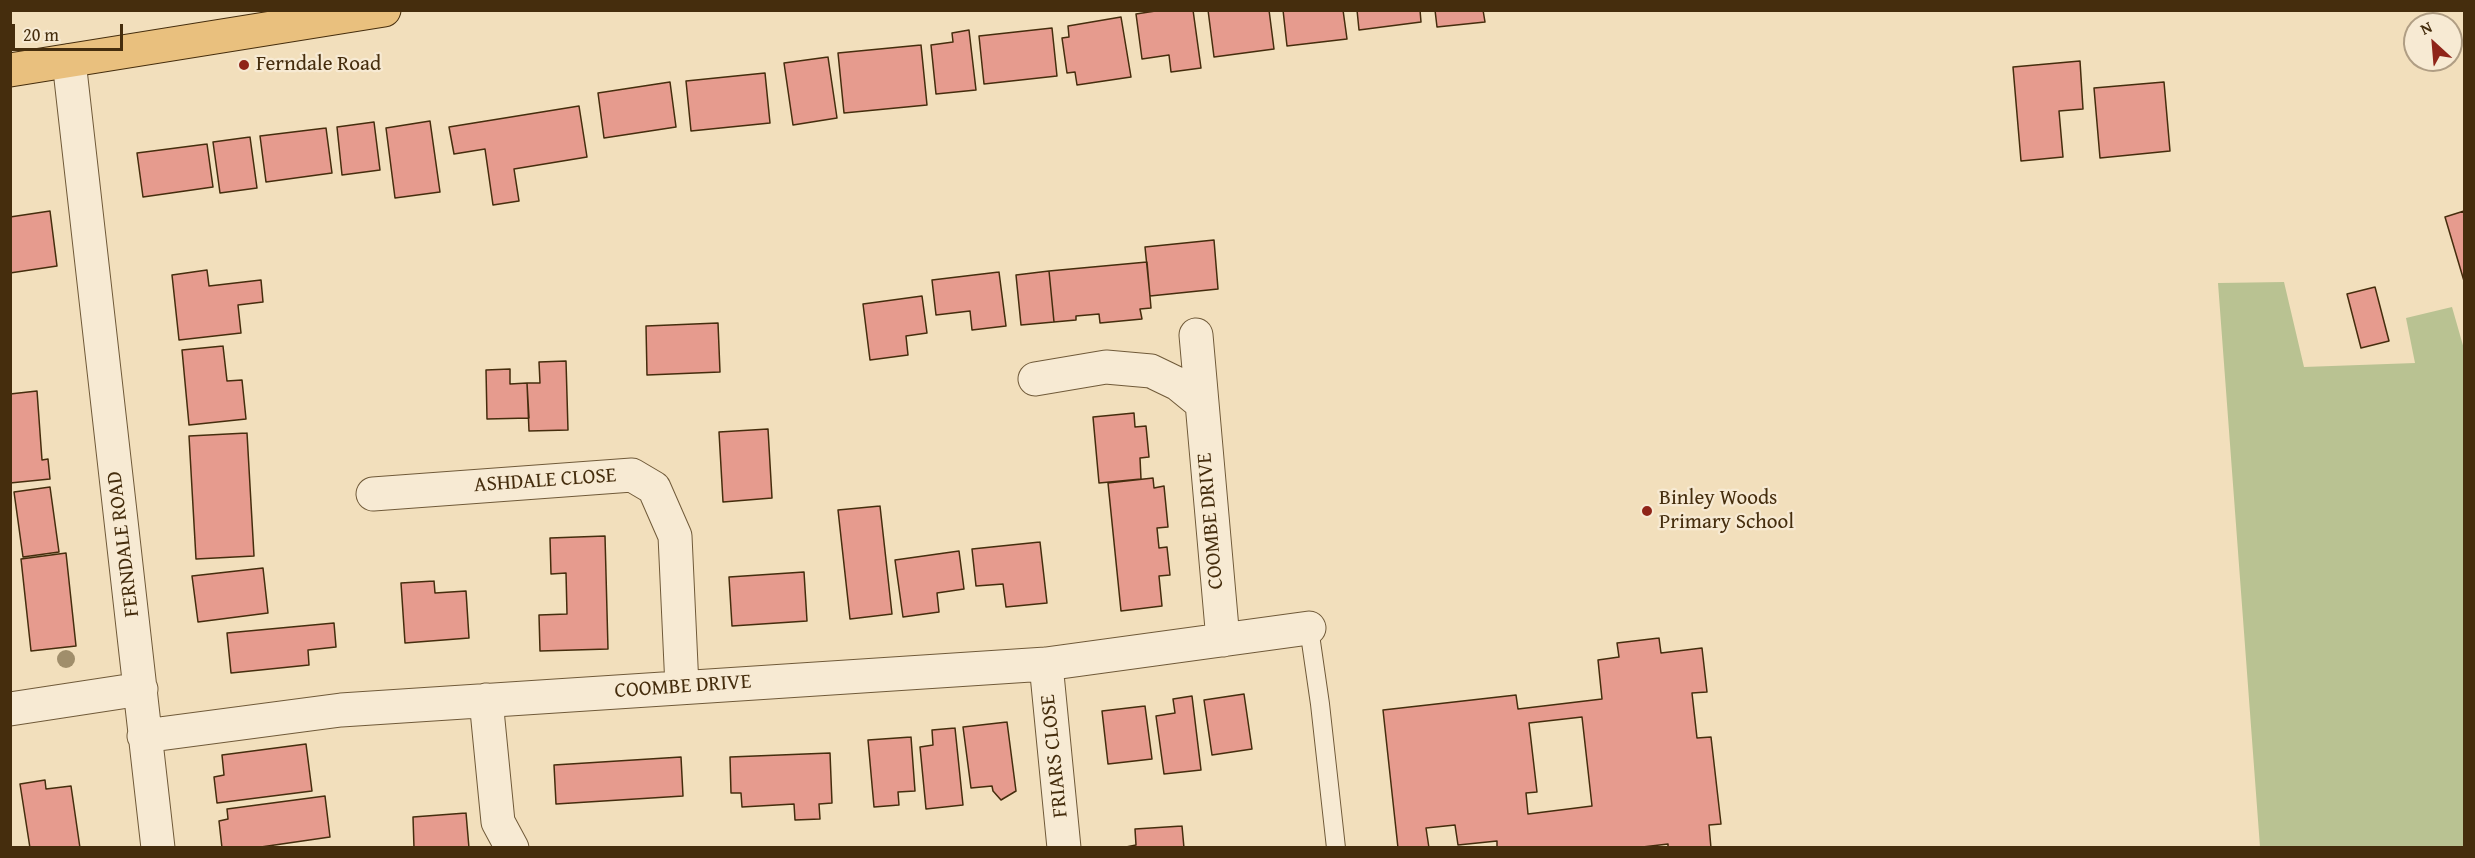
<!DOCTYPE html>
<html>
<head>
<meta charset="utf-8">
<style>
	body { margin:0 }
	#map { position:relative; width:2475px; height:858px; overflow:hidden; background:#f2dfbc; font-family:"Gentium Book Plus",serif }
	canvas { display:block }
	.frame { position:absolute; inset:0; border:12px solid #452d0d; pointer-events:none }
	.north { position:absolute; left:2403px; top:12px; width:60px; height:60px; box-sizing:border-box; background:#f7ead3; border:2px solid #b09e84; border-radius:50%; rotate:334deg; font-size:16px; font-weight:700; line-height:24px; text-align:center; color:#452d0d }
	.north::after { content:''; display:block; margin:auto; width:21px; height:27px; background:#8f2418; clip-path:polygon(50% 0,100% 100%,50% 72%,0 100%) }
	.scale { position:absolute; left:12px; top:24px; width:111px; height:27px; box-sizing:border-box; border:3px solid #452d0d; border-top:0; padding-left:8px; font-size:18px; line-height:21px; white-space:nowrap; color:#452d0d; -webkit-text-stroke:4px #f7ead3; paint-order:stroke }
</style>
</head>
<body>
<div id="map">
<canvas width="2475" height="858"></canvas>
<div class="frame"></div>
<div class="north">N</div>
<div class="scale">20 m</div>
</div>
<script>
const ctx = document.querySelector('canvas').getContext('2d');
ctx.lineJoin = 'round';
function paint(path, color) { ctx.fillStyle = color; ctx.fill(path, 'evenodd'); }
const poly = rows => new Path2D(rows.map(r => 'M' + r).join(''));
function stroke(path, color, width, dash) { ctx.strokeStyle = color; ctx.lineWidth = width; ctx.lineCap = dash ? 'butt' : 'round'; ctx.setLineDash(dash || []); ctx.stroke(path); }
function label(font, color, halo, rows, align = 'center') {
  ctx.font = font + ' "Gentium Book Plus",serif'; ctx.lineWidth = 4.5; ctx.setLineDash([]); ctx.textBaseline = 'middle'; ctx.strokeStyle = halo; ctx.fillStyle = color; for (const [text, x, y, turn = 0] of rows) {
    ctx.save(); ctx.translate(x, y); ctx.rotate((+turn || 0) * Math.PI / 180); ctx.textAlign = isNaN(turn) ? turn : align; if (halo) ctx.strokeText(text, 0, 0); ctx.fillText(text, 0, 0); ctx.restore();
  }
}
const green = poly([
	[2284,282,2304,367,2415,363,2406,318,2452,307,2464,349,2464,847,2260,847,2218,283]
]);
const building = poly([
	[1162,10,1193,10,1201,68,1171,72,1169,55,1142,59,1136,14,1162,10],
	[1208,10,1269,10,1274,49,1214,57,1208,10],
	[1283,10,1343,10,1347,39,1287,46,1283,10],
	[1357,10,1420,10,1421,22,1359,30,1357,10],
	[1435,10,1483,10,1485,22,1437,27,1435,10],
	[1121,17,1131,77,1077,85,1075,72,1067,73,1062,38,1069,37,1068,26,1121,17],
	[1052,28,1057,76,984,84,979,36,1052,28],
	[969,30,976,90,936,94,931,45,953,42,952,33,969,30],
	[921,45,927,105,844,113,838,53,921,45],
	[828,57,837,118,793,125,784,63,828,57],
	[2080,61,2083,109,2059,111,2063,157,2021,161,2013,67,2080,61],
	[765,73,770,123,691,131,686,81,765,73],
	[670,82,676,127,604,138,598,93,670,82],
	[2164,82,2170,151,2100,158,2094,88,2164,82],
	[579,106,587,157,514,169,519,201,493,205,485,149,454,154,449,127,579,106],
	[430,121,440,192,395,198,386,128,430,121],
	[374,122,380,170,342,175,337,127,374,122],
	[326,128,332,173,266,182,260,136,326,128],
	[250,137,257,188,220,193,213,142,250,137],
	[207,144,213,187,143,197,137,153,207,144],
	[50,211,57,266,10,273,10,217,50,211],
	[2464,211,2464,281,2445,217,2464,211],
	[1214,240,1218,289,1150,296,1145,247,1214,240],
	[1147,262,1151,308,1140,309,1142,319,1100,323,1099,314,1076,316,1076,320,1054,322,1049,271,1147,262],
	[207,270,209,286,261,280,263,302,238,305,241,333,179,340,172,275,207,270],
	[1049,271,1054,322,1021,325,1016,275,1049,271],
	[999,272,1006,326,972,330,970,311,936,315,932,280,999,272],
	[2375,287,2389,341,2361,348,2347,294,2375,287],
	[922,296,927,333,906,336,908,355,870,360,863,304,922,296],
	[718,323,720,372,647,375,646,326,718,323],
	[223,346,227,381,242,380,246,419,189,425,182,350,223,346],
	[566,361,568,430,529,431,527,383,540,383,539,362,566,361],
	[510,369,510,384,527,383,529,418,487,419,486,370,510,369],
	[37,391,42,460,48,459,50,479,10,483,10,394,37,391],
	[1134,413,1135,427,1146,426,1149,457,1140,458,1141,479,1099,483,1093,417,1134,413],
	[768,429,772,498,723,502,719,432,768,429],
	[247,433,254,556,196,559,189,436,247,433],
	[1153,478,1154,488,1164,486,1168,527,1157,528,1159,548,1167,547,1170,575,1159,576,1162,606,1121,611,1108,483,1153,478],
	[50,487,59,552,23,557,14,492,50,487],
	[880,506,892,614,850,619,838,510,880,506],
	[605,536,608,649,540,651,539,615,567,614,566,573,551,574,550,538,605,536],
	[1040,542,1047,603,1006,607,1003,584,976,586,972,549,1040,542],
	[959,551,964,589,937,593,939,612,903,617,895,560,959,551],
	[66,553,76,646,31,651,21,559,66,553],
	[263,568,268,613,198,622,192,576,263,568],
	[804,572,807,621,732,626,729,577,804,572],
	[434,581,435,593,466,591,469,638,405,643,401,583,434,581],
	[334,623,336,647,308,650,309,665,231,673,227,633,334,623],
	[1659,638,1661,653,1702,648,1707,692,1692,693,1697,738,1711,737,1721,824,1709,825,1711,848,1668,848,1668,844,1634,848,1497,848,1497,841,1458,845,1455,825,1426,828,1429,848,1398,848,1383,710,1516,695,1518,709,1602,699,1598,660,1619,657,1617,643,1659,638],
	[1582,717,1592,806,1528,814,1526,793,1537,792,1529,723,1582,717],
	[1244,694,1252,749,1212,755,1204,700,1244,694],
	[1192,696,1201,770,1164,774,1156,716,1175,713,1173,699,1192,696],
	[1145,706,1152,759,1108,764,1102,711,1145,706],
	[1007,722,1016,791,1001,800,993,791,992,786,971,788,963,727,1007,722],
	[955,728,963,805,926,809,920,747,933,745,932,730,955,728],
	[911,737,915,791,898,792,899,805,874,807,868,740,911,737],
	[306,744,312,791,217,803,214,777,224,775,222,755,306,744],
	[830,753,832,803,819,804,820,819,795,820,794,804,742,807,741,793,731,793,730,757,830,753],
	[681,757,683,796,556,804,554,765,681,757],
	[45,780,46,789,71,786,80,848,30,848,20,784,45,780],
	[325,796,330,837,254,848,222,848,219,821,228,819,227,809,325,796],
	[466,813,469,848,414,848,413,817,466,813],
	[1182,826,1184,848,1121,848,1136,845,1135,829,1182,826]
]);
const service = poly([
	[1309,628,1320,704,1336,848]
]);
const minor = poly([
	[69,61,158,848],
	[1196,335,1223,640],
	[1035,379,1106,367,1151,371,1178,384,1200,402],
	[373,494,632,475,654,488,675,536,682,687],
	[1046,664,1064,848],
	[486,700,498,822,512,848],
	[10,709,141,689],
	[144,736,341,710,1046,664,1309,628]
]);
const primary = poly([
	[10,70,384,10]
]);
const trees = [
	[66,659]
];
const markers = [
	[244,65,6,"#8f2418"],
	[1647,511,6,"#8f2418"]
];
const poiNames = [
	["Ferndale Road",256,65],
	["Binley Woods",1659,499],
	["Primary School",1659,523]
];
const streetNames = [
	["ASHDALE CLOSE",545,481,-4],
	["COOMBE DRIVE",1211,521,-95],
	["FERNDALE ROAD",124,544,-97],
	["COOMBE DRIVE",683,687,-4],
	["FRIARS CLOSE",1055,756,-96]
];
paint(green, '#b9c292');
paint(building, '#e69b8e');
stroke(building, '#452d0d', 1.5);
stroke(service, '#705a39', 20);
stroke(minor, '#705a39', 35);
stroke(primary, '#452d0d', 35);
stroke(service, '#f7ead3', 18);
stroke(minor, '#f7ead3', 33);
stroke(primary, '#e9c07e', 33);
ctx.fillStyle = '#a08e6b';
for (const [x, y] of trees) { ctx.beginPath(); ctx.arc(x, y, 9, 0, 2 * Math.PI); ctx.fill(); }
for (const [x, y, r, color] of markers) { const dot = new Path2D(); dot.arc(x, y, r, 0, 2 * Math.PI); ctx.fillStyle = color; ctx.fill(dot); stroke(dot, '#f7ead3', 2); }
label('21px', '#452d0d', '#f7ead3', poiNames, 'left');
label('21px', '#452d0d', '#f7ead3', streetNames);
</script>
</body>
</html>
